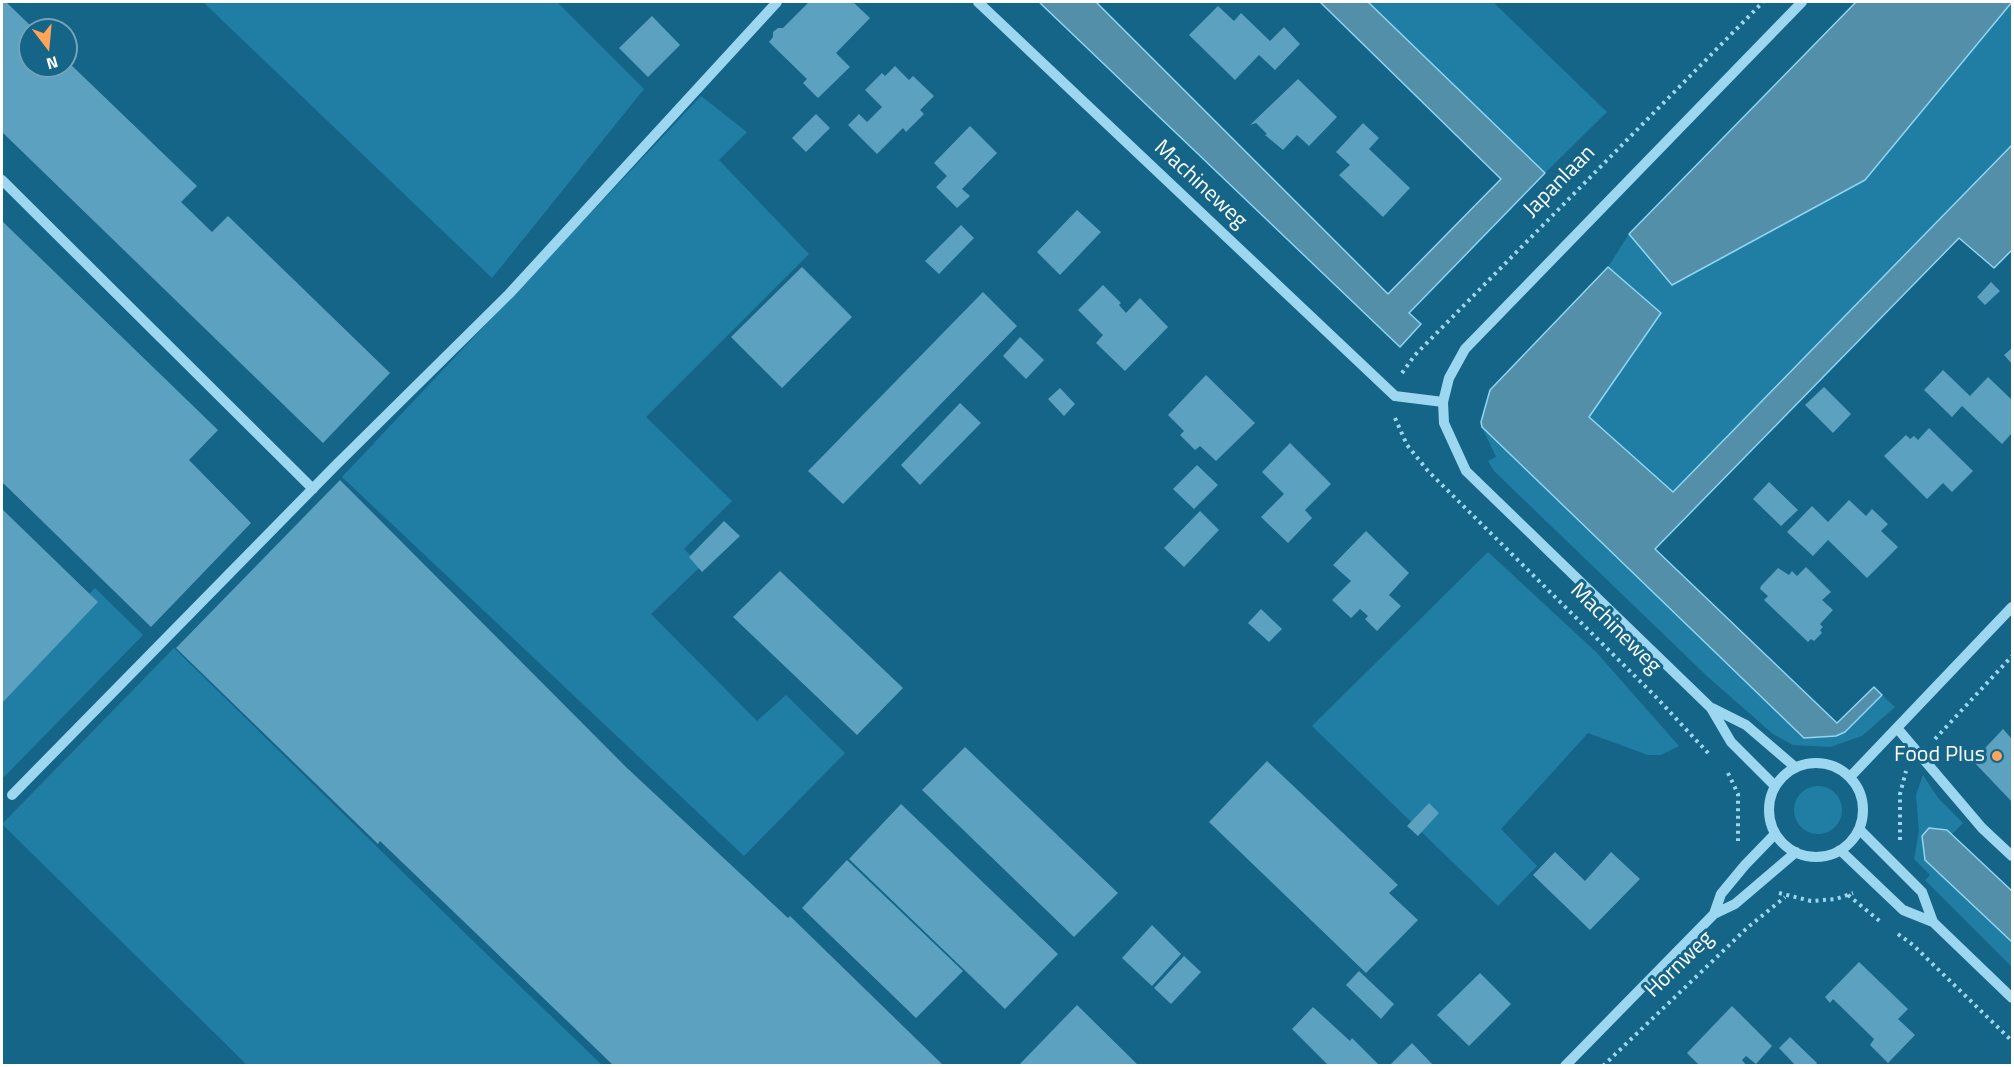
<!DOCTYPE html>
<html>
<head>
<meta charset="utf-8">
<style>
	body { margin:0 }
	#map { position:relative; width:2014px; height:1067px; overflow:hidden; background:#156589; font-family:"Titillium Web",sans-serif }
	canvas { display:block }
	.frame { position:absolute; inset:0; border:3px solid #fff; pointer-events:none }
	.north { position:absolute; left:18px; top:18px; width:60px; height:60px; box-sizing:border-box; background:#156589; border:2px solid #73a3b8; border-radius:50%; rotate:164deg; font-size:16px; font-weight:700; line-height:24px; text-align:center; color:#fff }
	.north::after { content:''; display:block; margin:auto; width:21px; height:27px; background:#ffa55a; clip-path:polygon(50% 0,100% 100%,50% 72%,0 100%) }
</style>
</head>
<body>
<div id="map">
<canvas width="2014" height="1067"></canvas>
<div class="frame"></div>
<div class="north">N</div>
</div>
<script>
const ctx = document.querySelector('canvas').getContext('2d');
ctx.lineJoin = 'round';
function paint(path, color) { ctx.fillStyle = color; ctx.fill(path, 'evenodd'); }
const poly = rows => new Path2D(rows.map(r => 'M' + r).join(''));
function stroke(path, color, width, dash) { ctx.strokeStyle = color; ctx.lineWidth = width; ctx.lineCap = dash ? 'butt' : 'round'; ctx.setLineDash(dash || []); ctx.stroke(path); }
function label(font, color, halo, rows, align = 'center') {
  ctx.font = font + ' "Titillium Web",sans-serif'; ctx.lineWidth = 6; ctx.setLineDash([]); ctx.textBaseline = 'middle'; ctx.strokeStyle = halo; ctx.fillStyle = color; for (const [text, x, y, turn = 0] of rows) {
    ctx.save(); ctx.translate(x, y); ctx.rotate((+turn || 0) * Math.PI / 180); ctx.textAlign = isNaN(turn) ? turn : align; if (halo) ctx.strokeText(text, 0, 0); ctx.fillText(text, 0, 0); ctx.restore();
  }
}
const green = poly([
	[203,2,557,2,644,89,492,278],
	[1368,2,1493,2,1607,112,1545,173],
	[2012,2,2012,145,1673,492,1589,417,1661,313,1608,267,1629,234,1672,285,1865,180],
	[701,96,747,132,719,160,809,254,646,417,732,501,684,549,701,566,651,614,757,721,786,695,845,753,744,856,342,477],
	[1482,427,1804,738,1836,736,1845,732,1882,695,1895,707,1862,736,1830,747,1793,745,1773,734,1709,678,1494,471,1488,461,1496,457],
	[1488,552,1597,653,1679,746,1661,755,1648,755,1588,733,1501,829,1537,866,1498,906,1312,726],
	[95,588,143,635,2,779,2,683],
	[174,648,469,937,602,1065,247,1065,2,824],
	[1923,775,1938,798,1963,823,1951,835,1947,830,1929,828,1922,836,1938,873,1942,874,2012,942,2012,967,1925,880,1930,875,1914,859,1919,831,1916,795],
	'1794 810a24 24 0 1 1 48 0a24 24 0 1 1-48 0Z'
]);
const water = poly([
	[1039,2,1096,2,1388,294,1501,179,1320,2,1368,2,1545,173,1409,313,1421,324,1400,347,1039,2],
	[1856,2,2012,2,1865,180,1672,285,1629,234,1856,2],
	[2012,145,2012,250,1994,268,1959,238,1655,549,1837,723,1874,687,1882,695,1845,732,1836,736,1804,738,1482,427,1481,422,1490,390,1608,267,1661,313,1589,417,1673,492,2012,145],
	[1929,828,1947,830,2012,891,2012,942,1925,860,1922,836,1929,828]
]);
const building = poly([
	[2,2,6,2,35,30,30,30,30,66,66,66,66,60,197,186,181,202,212,232,228,216,390,373,323,443,2,132],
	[809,2,853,2,870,18,836,53,850,67,818,98,803,83,807,79,769,42,773,37,773,32,778,28,783,28],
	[1218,6,1234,21,1241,13,1270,41,1284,27,1300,44,1275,70,1259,55,1235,80,1189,35],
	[652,16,680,45,648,77,619,48],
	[895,66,909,80,913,76,934,96,920,110,924,114,906,132,903,128,877,154,848,125,859,114,867,122,882,107,865,90,882,73,885,76],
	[1298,79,1337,117,1309,146,1297,135,1283,150,1265,135,1267,134,1256,123,1250,125],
	[816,114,830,128,806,152,792,138],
	[1363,123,1379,138,1369,149,1410,188,1383,217,1339,175,1350,165,1336,152],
	[970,126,997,153,962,189,970,196,957,208,936,187,947,176,934,163],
	[1077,210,1101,232,1060,275,1037,252],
	[2,221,218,430,189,460,251,523,151,627,2,482],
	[961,225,974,238,939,274,925,261],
	[802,267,852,317,782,388,731,337],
	[1991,282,2000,291,1985,305,1977,297],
	[1103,285,1121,303,1119,305,1126,313,1140,298,1168,327,1125,371,1096,343,1103,335,1078,310],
	[983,292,1017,326,843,504,808,471],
	[1020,337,1044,360,1026,379,1003,356],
	[2012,348,2012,364,2004,355],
	[1943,370,1970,396,1988,377,2012,400,2012,433,2002,444,1962,406,1952,417,1924,390],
	[1206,375,1255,423,1216,461,1200,446,1195,450,1180,435,1184,431,1168,415],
	[1824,387,1851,414,1833,433,1805,405],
	[1060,388,1075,404,1064,416,1048,399],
	[960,403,981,423,920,485,901,465],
	[1929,428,1973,471,1952,492,1943,483,1927,499,1884,456,1906,435,1910,439,1914,436,1918,440],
	[1290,443,1331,484,1305,510,1312,518,1288,543,1261,517,1284,494,1262,472],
	[1197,465,1218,485,1194,509,1173,489],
	[340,480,627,768,788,918,790,916,944,1066,614,1066,380,841,378,844,176,648],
	[1769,482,1798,510,1781,526,1753,499],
	[1849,500,1866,516,1872,509,1888,524,1881,531,1898,547,1867,578,1828,540,1813,556,1787,532,1812,506,1828,522],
	[2,509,98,602,2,703],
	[1200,511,1219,530,1184,567,1164,548],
	[724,521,740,536,702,572,689,557],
	[1366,531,1409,573,1389,595,1401,606,1377,631,1365,619,1368,616,1360,609,1351,618,1332,600,1351,581,1333,565],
	[1806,567,1831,592,1822,600,1833,610,1820,624,1823,627,1820,630,1822,633,1814,641,1811,639,1808,642,1764,600,1768,596,1760,589,1761,586,1778,568,1789,575,1792,571,1797,576],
	[780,571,903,688,857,735,733,617],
	[1261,609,1282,629,1269,642,1248,623],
	[2003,729,2012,739,2012,802,1973,761],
	[965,747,1118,893,1074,937,922,790],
	[1267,761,1398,885,1389,893,1418,920,1366,973,1209,822],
	[1429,803,1439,813,1418,836,1407,826],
	[901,804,1058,954,1005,1009,849,859],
	[1555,852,1585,881,1611,852,1640,879,1590,930,1533,875],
	[847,860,963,971,916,1018,802,908],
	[1152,925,1181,954,1152,986,1122,958],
	[1184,956,1201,972,1171,1004,1154,988],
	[1859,962,1908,1009,1898,1019,1915,1035,1888,1063,1870,1045,1874,1039,1833,999,1830,1003,1825,997],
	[1359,971,1394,1004,1381,1019,1346,985],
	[1480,973,1511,1004,1469,1046,1437,1015],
	[1077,1005,1139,1066,1018,1066],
	[1732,1006,1772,1046,1756,1064,1746,1056,1742,1060,1747,1066,1700,1066,1687,1053],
	[1313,1007,1350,1041,1352,1038,1380,1066,1325,1066,1327,1064,1292,1029],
	[1790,1037,1817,1063,1815,1066,1796,1066,1779,1048],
	[1412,1043,1434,1066,1389,1066]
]);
const path = poly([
	[1402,373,1415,355,1763,2],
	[1395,418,1407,445,1428,471,1655,696,1710,755],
	[1935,739,2012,656],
	[1728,773,1738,794,1738,841],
	[1900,840,1900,794,1906,771],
	[1779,893,1811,901,1836,899,1853,893],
	[1848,895,1882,923],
	[1898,934,1913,945,2012,1041],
	[1603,1066,1747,928,1785,897]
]);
const minor = poly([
	[978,2,1395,396,1443,402],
	[2,180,313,489],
	[1712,708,1746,725,1795,767],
	[1897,728,1982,828,2012,856],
	'1769 810a47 47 0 1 1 94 0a47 47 0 1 1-94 0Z',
	[1850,777,2012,607],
	[1775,786,1731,742,1711,708,1466,471,1444,423,1443,402,1449,378,1465,349,1802,2],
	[12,795,335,466,509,294,777,2],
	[1859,829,1922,892,1933,922],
	[1840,850,1903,910,1933,922,2012,998],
	[1714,914,1721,894,1745,865,1775,834],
	[1565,1066,1714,914,1735,904,1796,852]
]);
const markers = [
	[1997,756,6,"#ffa55a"]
];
const streetNames = [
	["Japanlaan",1560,182,-45],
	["Machineweg",1200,185,43],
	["Machineweg",1615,629,45],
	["Hornweg",1680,965,-44]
];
const poiNames = [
	["Food Plus",1985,756]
];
paint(green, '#207ea5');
paint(water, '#548fa9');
stroke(water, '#8ed6f2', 1.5);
paint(building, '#5ca1bf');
stroke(path, '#9cd7ef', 4, [3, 4.5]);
stroke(minor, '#9cd7ef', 10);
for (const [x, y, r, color] of markers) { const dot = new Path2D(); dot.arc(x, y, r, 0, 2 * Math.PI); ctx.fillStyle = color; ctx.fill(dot); stroke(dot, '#156589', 2); }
label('22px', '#fff', '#156589', streetNames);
label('22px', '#fff', '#156589', poiNames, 'right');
</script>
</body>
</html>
